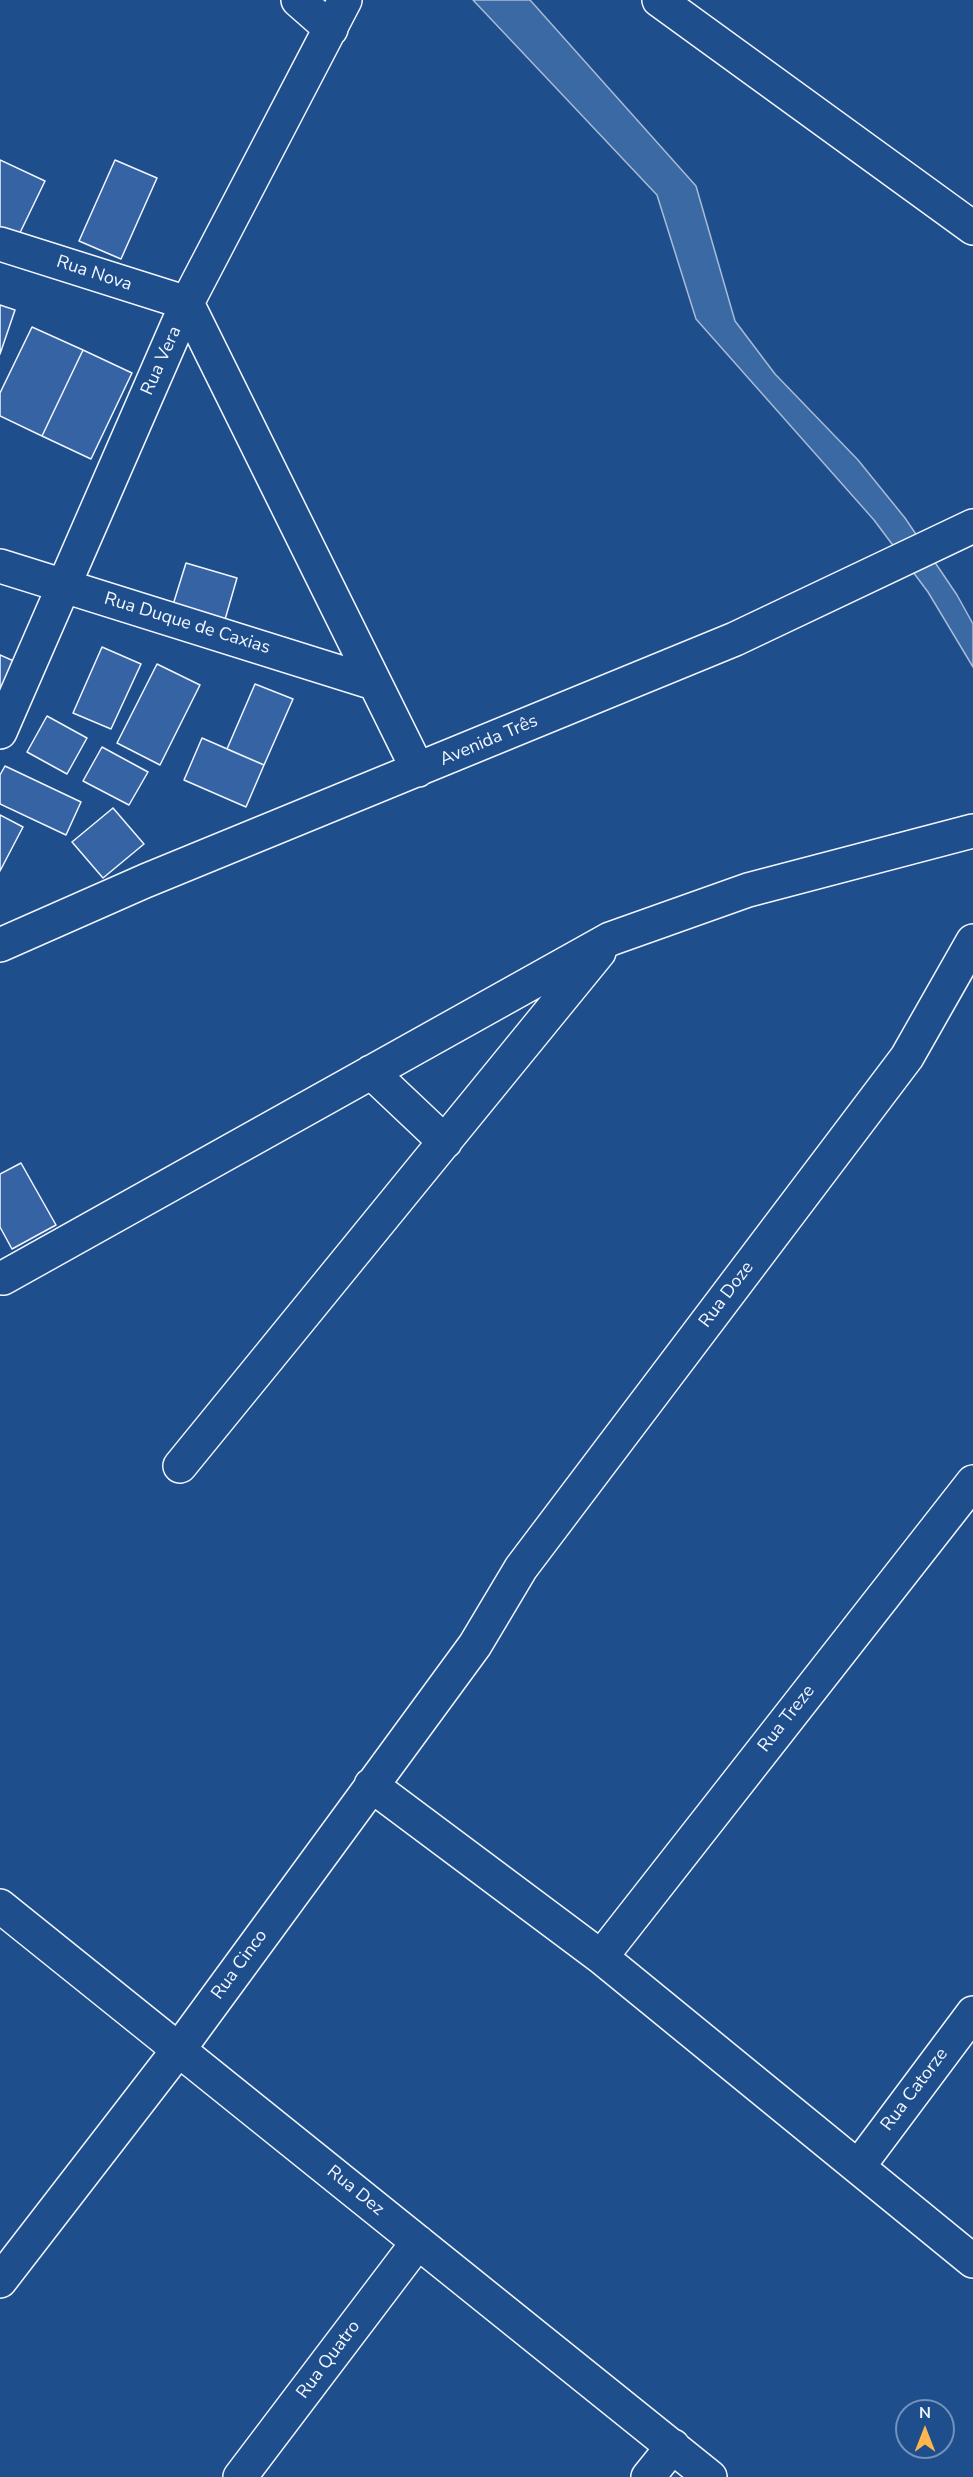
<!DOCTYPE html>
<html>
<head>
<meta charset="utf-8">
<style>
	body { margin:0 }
	#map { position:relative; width:973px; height:2477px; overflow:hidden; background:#1f4e8c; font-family:"Nunito Sans",sans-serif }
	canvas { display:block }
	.north { position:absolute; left:895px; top:2399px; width:60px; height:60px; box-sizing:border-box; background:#1f4e8c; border:2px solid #7391ba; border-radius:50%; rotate:0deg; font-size:16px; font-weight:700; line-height:24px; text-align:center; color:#f2f6ff }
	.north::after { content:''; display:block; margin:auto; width:21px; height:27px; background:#ffb74d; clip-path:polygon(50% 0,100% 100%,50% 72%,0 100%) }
</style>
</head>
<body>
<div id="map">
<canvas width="973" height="2477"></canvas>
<div class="north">N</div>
</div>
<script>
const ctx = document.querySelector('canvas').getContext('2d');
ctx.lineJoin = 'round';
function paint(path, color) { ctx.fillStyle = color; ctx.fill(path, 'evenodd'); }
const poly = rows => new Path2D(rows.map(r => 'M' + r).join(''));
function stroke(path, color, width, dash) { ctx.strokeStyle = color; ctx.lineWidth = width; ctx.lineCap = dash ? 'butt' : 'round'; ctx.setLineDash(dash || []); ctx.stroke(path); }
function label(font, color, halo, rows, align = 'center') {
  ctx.font = font + ' "Nunito Sans",sans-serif'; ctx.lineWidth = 4.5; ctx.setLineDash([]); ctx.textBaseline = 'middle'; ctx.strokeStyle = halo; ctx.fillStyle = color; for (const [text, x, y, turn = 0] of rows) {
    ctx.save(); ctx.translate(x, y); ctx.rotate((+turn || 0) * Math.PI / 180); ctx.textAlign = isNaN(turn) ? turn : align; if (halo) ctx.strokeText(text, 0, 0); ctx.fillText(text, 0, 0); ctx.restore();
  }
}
const water = poly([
	[473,0,530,0,696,186,735,321,775,374,858,460,905,518,957,595,973,624,973,667,928,592,874,520,696,319,657,195,473,0]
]);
const building = poly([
	[0,160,45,181,16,241,0,233,0,160],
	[115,160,157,178,121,259,79,241,115,160],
	[0,305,15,310,0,354,0,305],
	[32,327,83,350,42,436,0,416,0,393,32,327],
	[83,350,132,373,91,459,42,436,83,350],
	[186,563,237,578,224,623,172,608,186,563],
	[102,647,141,664,111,729,73,713,102,647],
	[0,655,16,662,0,696,0,655],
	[157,664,200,685,160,765,117,743,157,664],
	[255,684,293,699,264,765,227,749,255,684],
	[47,716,87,738,67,774,27,752,47,716],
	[202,738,264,765,246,807,184,780,202,738],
	[102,747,148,772,129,805,83,781,102,747],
	[5,766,81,802,66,835,0,804,0,775,5,766],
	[113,808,144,844,103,878,72,842,113,808],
	[0,815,23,827,0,871,0,815],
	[21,1163,56,1225,12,1249,0,1227,0,1174,21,1163]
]);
const minor = poly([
	[298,0,331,29],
	[659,0,973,228],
	[0,244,187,303,418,770],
	[0,566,374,683],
	[0,732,187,303,345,0],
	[0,945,145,881,735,639,973,526],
	[371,1072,445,1142],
	[3,1278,610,939,748,890,973,831],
	[180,1466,599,952],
	[371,1785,601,1957,973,2261],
	[0,1906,710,2477],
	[601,1957,973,1482],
	[858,2167,973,2013],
	[0,2281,179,2049,475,1645,521,1568,907,1057,973,941],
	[240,2477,418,2242],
	[648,2477,673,2446]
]);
const streetNames = [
	["Rua Nova",94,274,18],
	["Rua Vera",162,361,-66],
	["Rua Duque de Caxias",187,624,17],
	["Avenida Três",489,741,-23],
	["Rua Doze",727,1295,-53],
	["Rua Treze",787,1719,-52],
	["Rua Cinco",240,1965,-54],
	["Rua Catorze",915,2090,-53],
	["Rua Dez",355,2191,39],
	["Rua Quatro",329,2360,-53]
];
paint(water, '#3b69a3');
stroke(water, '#a8bbd7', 1.5);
paint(building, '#3563a3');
stroke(building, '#f2f6ff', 1.5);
stroke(minor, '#f2f6ff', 36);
stroke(minor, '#1f4e8c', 33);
label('18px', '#f2f6ff', '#1f4e8c', streetNames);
</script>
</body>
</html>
